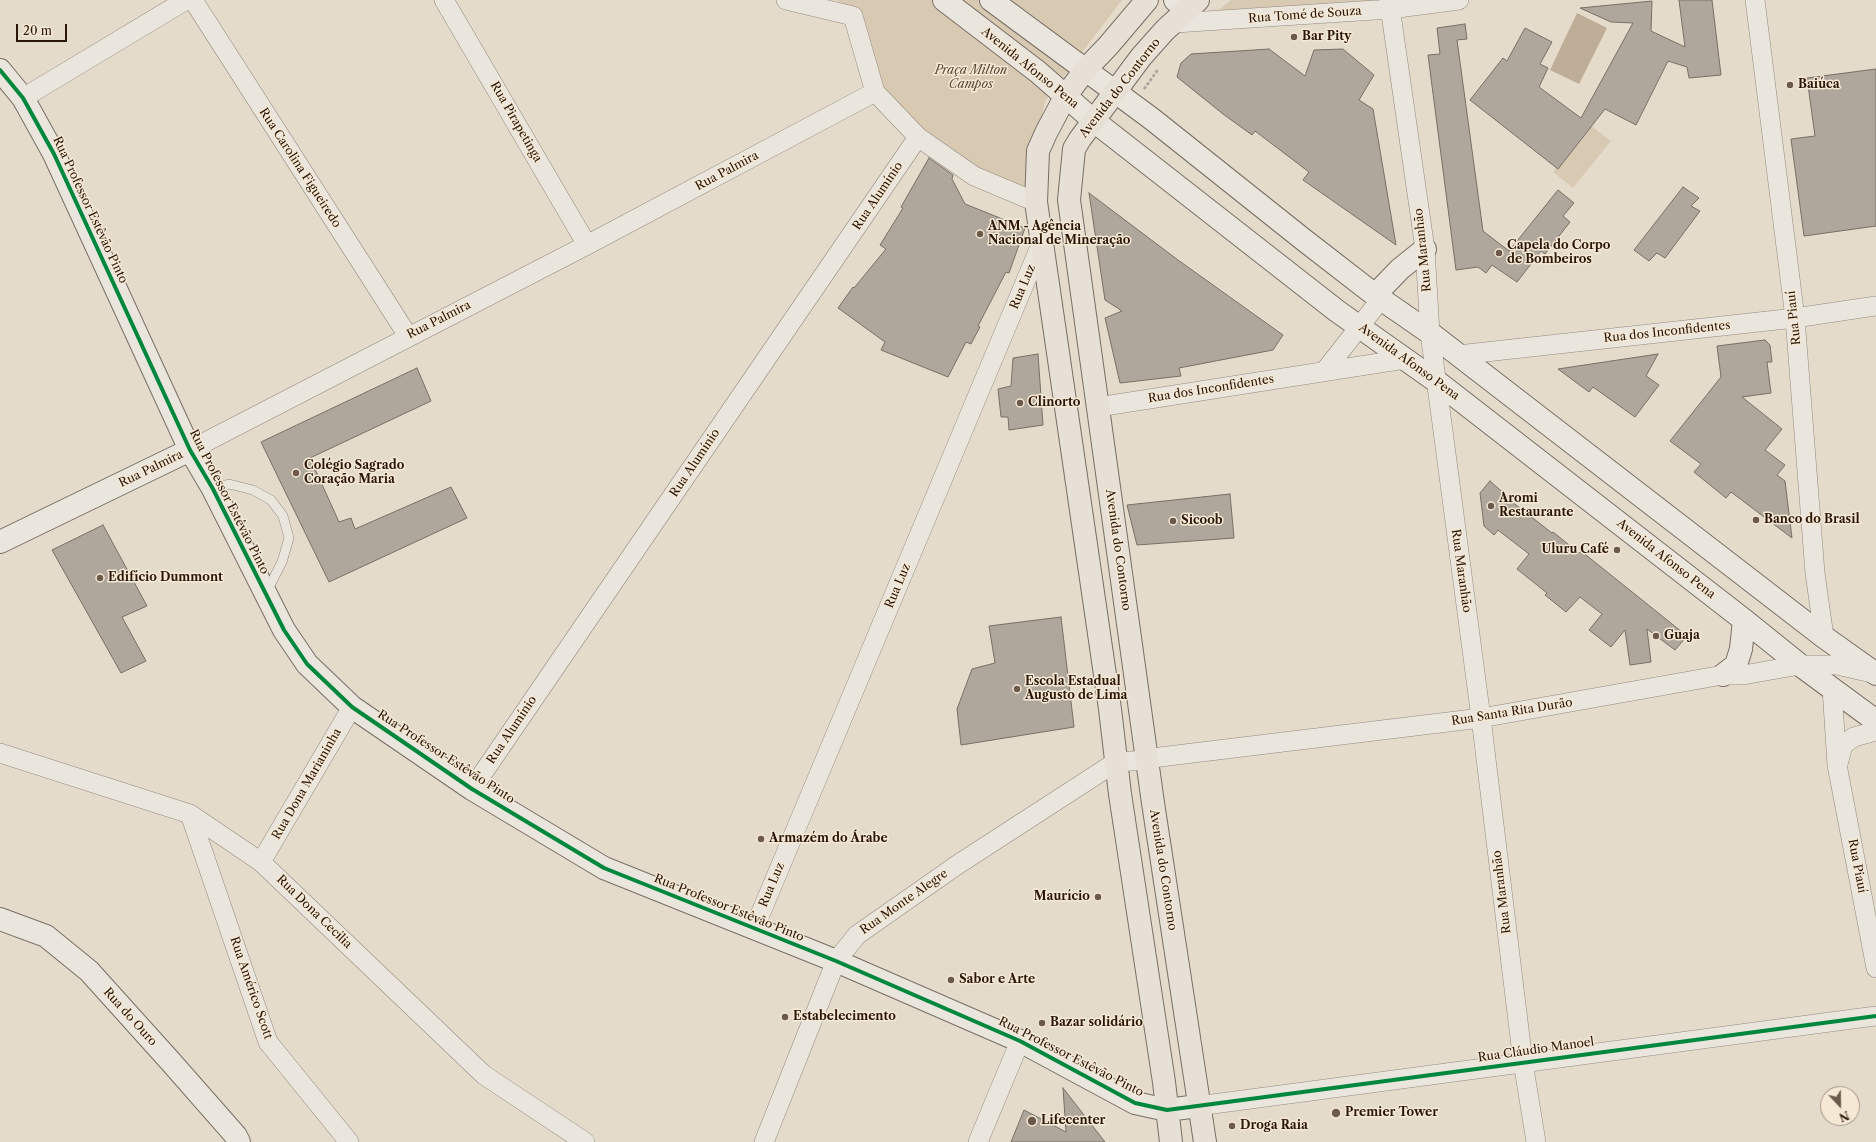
<!DOCTYPE html>
<html>
<head>
<meta charset="utf-8">
<style>
	body { margin:0 }
	#map { position:relative; width:1876px; height:1142px; overflow:hidden; background:#e5dbcb; font-family:"Libre Caslon Text",serif }
	canvas { display:block }
	.north { position:absolute; left:1820px; top:1086px; width:40px; height:40px; box-sizing:border-box; background:#f5e9d6; border:1px solid #a49483; border-radius:50%; rotate:158deg; font-size:11px; font-weight:700; line-height:16px; text-align:center; color:#2a1506 }
	.north::after { content:''; display:block; margin:auto; width:14px; height:18px; background:#6b5a4b; clip-path:polygon(50% 0,100% 100%,50% 72%,0 100%) }
	.scale { position:absolute; left:16px; top:24px; width:51px; height:18px; box-sizing:border-box; border:2px solid #2a1506; border-top:0; padding-left:5px; font-size:12px; line-height:14px; white-space:nowrap; color:#2a1506; -webkit-text-stroke:3px #f5e9d6; paint-order:stroke }
</style>
</head>
<body>
<div id="map">
<canvas width="1876" height="1142"></canvas>
<div class="north">N</div>
<div class="scale">20 m</div>
</div>
<script>
const ctx = document.querySelector('canvas').getContext('2d');
ctx.lineJoin = 'round';
function paint(path, color) { ctx.fillStyle = color; ctx.fill(path, 'evenodd'); }
const poly = rows => new Path2D(rows.map(r => 'M' + r).join(''));
function stroke(path, color, width, dash) { ctx.strokeStyle = color; ctx.lineWidth = width; ctx.lineCap = dash ? 'butt' : 'round'; ctx.setLineDash(dash || []); ctx.stroke(path); }
function label(font, color, halo, rows, align = 'center') {
  ctx.font = font + ' "Libre Caslon Text",serif'; ctx.lineWidth = 3; ctx.setLineDash([]); ctx.textBaseline = 'middle'; ctx.strokeStyle = halo; ctx.fillStyle = color; for (const [text, x, y, turn = 0] of rows) {
    ctx.save(); ctx.translate(x, y); ctx.rotate((+turn || 0) * Math.PI / 180); ctx.textAlign = isNaN(turn) ? turn : align; if (halo) ctx.strokeText(text, 0, 0); ctx.fillText(text, 0, 0); ctx.restore();
  }
}
const green = poly([
	[837,0,1122,0,1045,101,1035,151,1031,194,976,175,877,91,854,13],
	[1231,0,1372,0,1372,1,1210,17],
	[1590,125,1611,141,1573,188,1553,172]
]);
const water = poly([
	[1577,13,1607,28,1579,84,1550,70]
]);
const building = poly([
	[1679,0,1712,0,1721,75,1689,78,1687,67,1668,61,1636,125,1605,109,1558,169,1470,100,1503,58,1507,61,1525,28,1552,42,1540,64,1548,68,1539,87,1581,118,1633,23,1611,22,1580,8,1652,1,1651,31,1685,47,1679,0],
	[1465,24,1467,39,1457,40,1483,231,1509,251,1558,190,1574,203,1563,216,1570,222,1545,254,1541,251,1517,282,1492,265,1486,273,1478,267,1456,270,1428,55,1440,54,1437,28,1465,24],
	[1269,49,1305,76,1314,50,1343,49,1374,75,1359,100,1373,109,1396,245,1303,180,1309,172,1255,131,1252,135,1223,114,1177,77,1181,63,1191,54,1269,49],
	[1876,69,1876,226,1804,236,1791,139,1815,136,1807,78,1876,69],
	[929,158,953,175,952,179,965,204,1025,228,1009,273,1006,272,978,326,980,327,971,344,966,342,948,377,881,350,885,342,838,308,853,287,854,288,886,249,880,245,903,208,901,207,929,158],
	[1683,187,1699,198,1691,206,1700,211,1665,258,1657,253,1649,261,1634,250,1683,187],
	[1089,193,1178,260,1283,335,1273,350,1179,368,1181,376,1120,383,1105,318,1122,311,1105,300,1089,193],
	[1765,340,1770,345,1772,362,1767,362,1771,393,1742,397,1782,429,1765,450,1785,465,1777,475,1785,481,1792,538,1731,492,1726,498,1694,472,1701,464,1670,441,1721,377,1717,346,1765,340],
	[1038,354,1043,425,1009,430,1008,417,1001,417,998,389,1011,386,1013,358,1038,354],
	[1658,354,1646,376,1659,385,1635,417,1593,387,1589,392,1558,369,1658,354],
	[417,368,431,401,310,458,339,522,351,518,355,529,451,487,467,518,329,582,261,442,417,368],
	[1490,481,1508,497,1507,498,1552,533,1553,532,1579,553,1581,551,1687,636,1675,650,1647,629,1651,662,1630,665,1625,630,1611,647,1589,630,1602,614,1580,597,1566,612,1545,595,1547,593,1517,569,1529,554,1498,530,1494,535,1484,526,1480,493,1490,481],
	[1230,494,1234,538,1137,545,1127,505,1230,494],
	[103,525,147,606,122,617,146,661,121,673,52,550,103,525],
	[1061,617,1074,727,961,745,957,709,972,669,995,663,989,626,1061,617],
	[1063,1088,1105,1142,1011,1142,1024,1110,1066,1132,1063,1088]
]);
const path = poly([
	[1144,89,1157,71,1155,69]
]);
const lane = poly([
	[213,489,229,484,253,490,271,500,283,516,289,538,282,562,267,591]
]);
const street = poly([
	[193,0,408,336],
	[444,0,587,245],
	[786,0,853,16,875,92,918,137,974,176,1036,202],
	[1389,0,1425,249,1430,333,1481,718,1523,1062,1536,1142],
	[1755,0,1795,318,1815,573,1824,637],
	[1175,23,1390,9,1459,0],
	[23,98,186,0],
	[1458,355,1795,318,1876,306],
	[1324,372,1381,299],
	[1098,407,1405,359],
	[190,450,587,245,875,92],
	[1832,688,1837,765,1876,968],
	[0,753,190,814,261,862,484,1075,585,1142],
	[1838,764,1843,745,1854,737,1876,731],
	[472,789,918,137],
	[190,814,268,1042,349,1142],
	[261,862,352,707],
	[754,929,1042,242],
	[1198,1106,1876,1016],
	[764,1142,836,961,857,935,957,865,1116,762,1147,760,1160,757,1481,718,1723,675,1743,675,1800,665,1837,665,1872,673],
	[978,1142,1020,1041]
]);
const secondary = poly([
	[944,0,1038,72,1094,121,1337,311,1436,381,1744,620,1800,665,1876,721],
	[991,0,1152,119,1304,240,1375,295,1430,333,1824,637,1876,674],
	[1175,0,1193,4],
	[0,70,23,98,54,154,190,450,213,489,284,630,307,664,352,707,472,789,604,868,836,961,1020,1041,1135,1103,1167,1110,1198,1106],
	[1375,295,1400,269,1425,249],
	[0,542,190,450],
	[1723,675,1736,665,1741,649,1744,620],
	[0,919,46,936,89,971,171,1062,236,1136,239,1142]
]);
const primary = poly([
	[1147,0,1108,46,1085,70,1065,97,1046,133,1038,151,1036,202,1110,709,1120,794,1164,1082,1171,1142],
	[1198,0,1165,30,1141,57,1080,139,1074,149,1069,200,1153,803,1205,1142]
]);
const cycleway = poly([
	[0,70,23,98,54,154,190,450,213,489,284,630,307,664,352,707,472,789,604,868,836,961,1020,1041,1135,1103,1167,1110,1876,1016]
]);
const markers = [
	[1294,37,4,"#6b5a4b"],
	[1790,85,4,"#6b5a4b"],
	[980,234,4,"#6b5a4b"],
	[1499,253,4,"#6b5a4b"],
	[1020,403,4,"#6b5a4b"],
	[296,473,4,"#6b5a4b"],
	[1491,506,4,"#6b5a4b"],
	[1756,520,4,"#6b5a4b"],
	[1173,521,4,"#6b5a4b"],
	[1617,550,4,"#6b5a4b"],
	[100,578,4,"#6b5a4b"],
	[1656,636,4,"#6b5a4b"],
	[1017,689,4,"#6b5a4b"],
	[761,839,4,"#6b5a4b"],
	[1098,897,4,"#6b5a4b"],
	[951,980,4,"#6b5a4b"],
	[785,1017,4,"#6b5a4b"],
	[1042,1023,4,"#6b5a4b"],
	[1336,1113,5,"#6b5a4b"],
	[1032,1121,5,"#6b5a4b"],
	[1232,1126,4,"#6b5a4b"]
];
const streetNames = [
	["Rua Tomé de Souza",1305,15,-4],
	["Avenida Afonso Pena",1030,68,39],
	["Avenida do Contorno",1120,88,-52],
	["Rua Pirapetinga",516,122,60],
	["Rua Carolina Figueiredo",300,168,57],
	["Rua Palmira",727,171,-28],
	["Rua Alumínio",878,196,-56],
	["Rua Professor Estêvão Pinto",90,210,65],
	["Rua Maranhão",1423,250,-96],
	["Rua Luz",1023,287,-67],
	["Rua Piauí",1794,318,-96],
	["Rua Palmira",439,320,-27],
	["Rua dos Inconfidentes",1667,332,-6],
	["Avenida Afonso Pena",1409,362,36],
	["Rua dos Inconfidentes",1211,389,-9],
	["Rua Alumínio",695,463,-56],
	["Rua Palmira",151,469,-26],
	["Rua Professor Estêvão Pinto",229,502,63],
	["Avenida do Contorno",1118,550,82],
	["Avenida Afonso Pena",1666,559,38],
	["Rua Maranhão",1461,571,82],
	["Rua Luz",898,586,-67],
	["Rua Santa Rita Durão",1512,712,-9],
	["Rua Alumínio",512,730,-56],
	["Rua Professor Estêvão Pinto",446,757,33],
	["Rua Dona Marianinha",307,784,-60],
	["Rua Piauí",1857,866,79],
	["Avenida do Contorno",1163,870,81],
	["Rua Luz",772,885,-67],
	["Rua Maranhão",1502,892,-97],
	["Rua Monte Alegre",904,902,-35],
	["Rua Professor Estêvão Pinto",729,908,22],
	["Rua Dona Cecília",314,912,44],
	["Rua Américo Scott",251,988,71],
	["Rua do Ouro",130,1017,48],
	["Rua Cláudio Manoel",1536,1050,-8],
	["Rua Professor Estêvão Pinto",1071,1057,27]
];
const poiNames = [
	["Bar Pity",1302,37],
	["Baiúca",1798,85],
	["ANM - Agência",988,227],
	["Nacional de Mineração",988,241],
	["Capela do Corpo",1507,246],
	["de Bombeiros",1507,260],
	["Clinorto",1028,403],
	["Colégio Sagrado",304,466],
	["Coração Maria",304,480],
	["Aromi",1499,499],
	["Restaurante",1499,513],
	["Banco do Brasil",1764,520],
	["Sicoob",1181,521],
	["Uluru Café",1609,550,"right"],
	["Edifício Dummont",108,578],
	["Guaja",1664,636],
	["Escola Estadual",1025,682],
	["Augusto de Lima",1025,696],
	["Armazém do Árabe",769,839],
	["Maurício",1090,897,"right"],
	["Sabor e Arte",959,980],
	["Estabelecimento",793,1017],
	["Bazar solidário",1050,1023],
	["Premier Tower",1345,1113],
	["Lifecenter",1041,1121],
	["Droga Raia",1240,1126]
];
const parkNames = [
	["Praça Milton",971,71],
	["Campos",971,85]
];
paint(green, '#d8c9b3');
paint(water, '#bead97');
paint(building, '#afa79c');
stroke(building, '#786f65', 1);
stroke(lane, '#928a7f', 10);
stroke(street, '#928a7f', 20);
stroke(secondary, '#786f65', 24);
stroke(primary, '#786f65', 24);
stroke(path, '#a49f97', 2.5, [3, 2]);
stroke(lane, '#eae5dd', 9);
stroke(street, '#eae5dd', 19);
stroke(secondary, '#eae5dd', 22);
stroke(primary, '#e7e0d7', 22);
stroke(cycleway, '#00873e', 4);
for (const [x, y, r, color] of markers) { const dot = new Path2D(); dot.arc(x, y, r, 0, 2 * Math.PI); ctx.fillStyle = color; ctx.fill(dot); stroke(dot, '#f5e9d6', 1.5); }
label('12px', '#2a1506', '#f5e9d6', streetNames);
label('bold 12px', '#2a1506', '#f5e9d6', poiNames, 'left');
label('italic 12px', '#5b4734', '#f5e9d6', parkNames);
</script>
</body>
</html>
